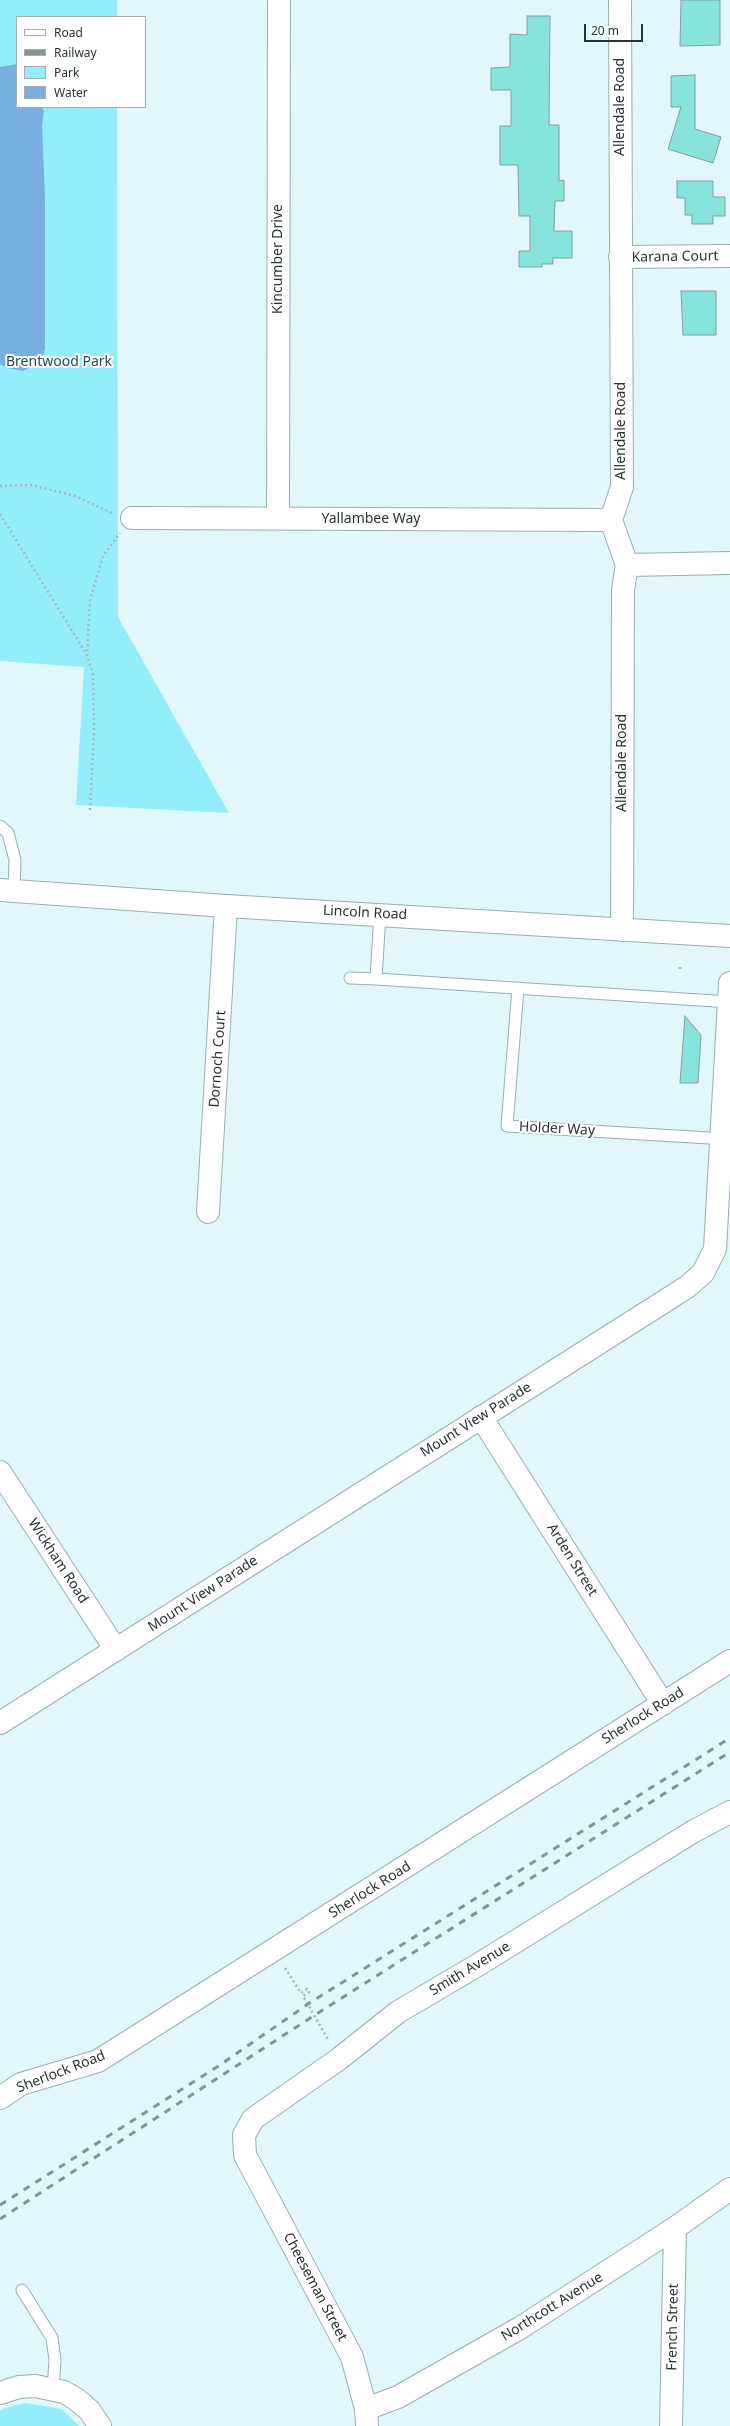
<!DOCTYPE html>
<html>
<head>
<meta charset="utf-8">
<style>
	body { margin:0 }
	#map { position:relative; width:730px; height:2426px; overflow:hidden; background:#e1f7fb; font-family:"Noto Sans",sans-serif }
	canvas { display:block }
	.legend { position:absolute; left:16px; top:16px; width:130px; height:92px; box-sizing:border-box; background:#fff; border:1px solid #aaadae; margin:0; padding:5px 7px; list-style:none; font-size:12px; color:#2a3334 }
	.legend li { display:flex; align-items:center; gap:8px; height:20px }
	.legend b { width:20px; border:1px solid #aaadae }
	.scale { position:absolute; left:584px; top:24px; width:59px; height:18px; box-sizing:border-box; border:2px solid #2a3334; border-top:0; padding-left:5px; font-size:12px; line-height:14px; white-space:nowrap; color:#2a3334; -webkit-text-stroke:3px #fff; paint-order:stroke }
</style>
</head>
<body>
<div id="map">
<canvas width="730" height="2426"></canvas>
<ul class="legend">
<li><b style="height:5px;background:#fff"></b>Road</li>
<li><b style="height:5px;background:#849396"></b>Railway</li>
<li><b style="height:11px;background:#93edfb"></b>Park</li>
<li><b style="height:11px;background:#79afdf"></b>Water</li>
</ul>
<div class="scale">20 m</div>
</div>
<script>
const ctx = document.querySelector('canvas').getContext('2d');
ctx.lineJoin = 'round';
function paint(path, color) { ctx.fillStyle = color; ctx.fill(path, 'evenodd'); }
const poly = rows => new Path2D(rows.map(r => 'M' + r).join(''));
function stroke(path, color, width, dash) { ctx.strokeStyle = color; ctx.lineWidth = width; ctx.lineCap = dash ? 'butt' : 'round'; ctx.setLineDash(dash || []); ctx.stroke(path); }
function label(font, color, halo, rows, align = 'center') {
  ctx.font = font + ' "Noto Sans",sans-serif'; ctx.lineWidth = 4; ctx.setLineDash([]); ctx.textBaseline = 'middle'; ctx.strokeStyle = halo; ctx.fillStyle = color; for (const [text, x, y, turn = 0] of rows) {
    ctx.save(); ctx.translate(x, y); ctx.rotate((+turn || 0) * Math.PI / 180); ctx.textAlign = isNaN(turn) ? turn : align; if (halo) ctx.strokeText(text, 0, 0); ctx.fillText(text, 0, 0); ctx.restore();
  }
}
const green = poly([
	[0,0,117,0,117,17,17,17,17,107,117,107,118,617,229,813,76,805,84,667,0,661],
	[25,2403,62,2409,79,2426,0,2426,0,2411,5,2408]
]);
const water = poly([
	[17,64,17,107,42,107,44,111,42,125,45,198,45,349,41,361,23,371,7,368,0,364,0,67]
]);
const building = poly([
	[681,0,720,0,720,45,680,46,681,0],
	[527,16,550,16,549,125,559,125,559,181,564,180,564,201,555,201,554,231,572,231,572,258,553,258,553,264,542,264,542,267,519,267,519,251,530,251,530,216,519,216,518,165,500,165,500,126,511,126,511,90,491,90,491,68,510,67,510,34,527,35,527,16],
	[695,75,695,129,721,137,713,163,668,149,681,107,671,107,671,76,695,75],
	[677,181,713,181,713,197,725,197,725,216,713,216,713,224,692,224,692,215,685,215,685,198,677,198,677,181],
	[681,291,716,291,716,335,683,335,681,291],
	[685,1016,701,1035,698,1083,680,1083,685,1016]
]);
const path = poly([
	[0,486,31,485,75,496,112,513],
	[0,514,87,655],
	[90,810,94,732,93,673,87,656,90,600,103,556,120,533],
	[680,967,680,971],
	[285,1968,301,1993,307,1989,309,1992,303,1996,329,2041]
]);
const lane = poly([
	[0,826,8,833,15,860,14,890],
	[380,914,376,979,730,1002],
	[350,978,376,979],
	[518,988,507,1126,726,1139],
	[22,2290,52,2338,55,2360,53,2390]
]);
const street = poly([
	[620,0,622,487,611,520,627,565,623,590,622,930],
	[620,257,730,256],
	[132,518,611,520],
	[278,518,279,0],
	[627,565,730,563],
	[208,1212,226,906],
	[481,1417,663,1704],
	[0,1472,116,1650],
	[0,1723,687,1287,703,1273,715,1249,730,983],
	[0,2098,21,2084,98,2061,730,1661],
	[0,2393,19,2387,35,2386,64,2392,76,2399,89,2410,100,2426],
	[366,2409,398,2397,520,2328,675,2228,730,2189],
	[367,2426,366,2409,352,2357,245,2155,244,2135,253,2119,339,2059,398,2012,481,1963,694,1831,730,1812],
	[671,2426,675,2228]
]);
const secondary = poly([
	[0,890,226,906,730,936]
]);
const rail = poly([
	[0,2205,220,2065,308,2004,730,1738],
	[0,2219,315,2015,730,1752]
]);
const streetNames = [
	["Allendale Road",620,107,-90],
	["Karana Court",675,257,-1],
	["Kincumber Drive",278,259,-90],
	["Allendale Road",621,431,-90],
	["Yallambee Way",371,519],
	["Allendale Road",622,763,-90],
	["Lincoln Road",365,913,3],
	["Dornoch Court",218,1059,-86],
	["Holder Way",557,1129,3],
	["Mount View Parade",476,1420,-32],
	["Arden Street",572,1560,58],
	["Wickham Road",58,1561,57],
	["Mount View Parade",203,1594,-33],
	["Sherlock Road",643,1716,-32],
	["Sherlock Road",370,1890,-32],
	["Smith Avenue",470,1969,-31],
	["Sherlock Road",61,2072,-21],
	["Cheeseman Street",315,2287,62],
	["Northcott Avenue",552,2307,-32],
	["French Street",673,2327,-89]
];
const parkNames = [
	["Brentwood Park",59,362]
];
paint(green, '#93edfb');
paint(water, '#79afdf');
paint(building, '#86e4dc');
stroke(building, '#899d9b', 1);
stroke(lane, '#99aeb1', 13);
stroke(street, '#99aeb1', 24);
stroke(secondary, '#99aeb1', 24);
stroke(path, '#a7b9bc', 2.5, [2, 3]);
stroke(lane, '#fff', 11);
stroke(street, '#fff', 22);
stroke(secondary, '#fff', 22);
stroke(rail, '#849396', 3, [7, 7]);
label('14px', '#2a3334', '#fff', streetNames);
label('14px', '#224d53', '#fff', parkNames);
</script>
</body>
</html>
